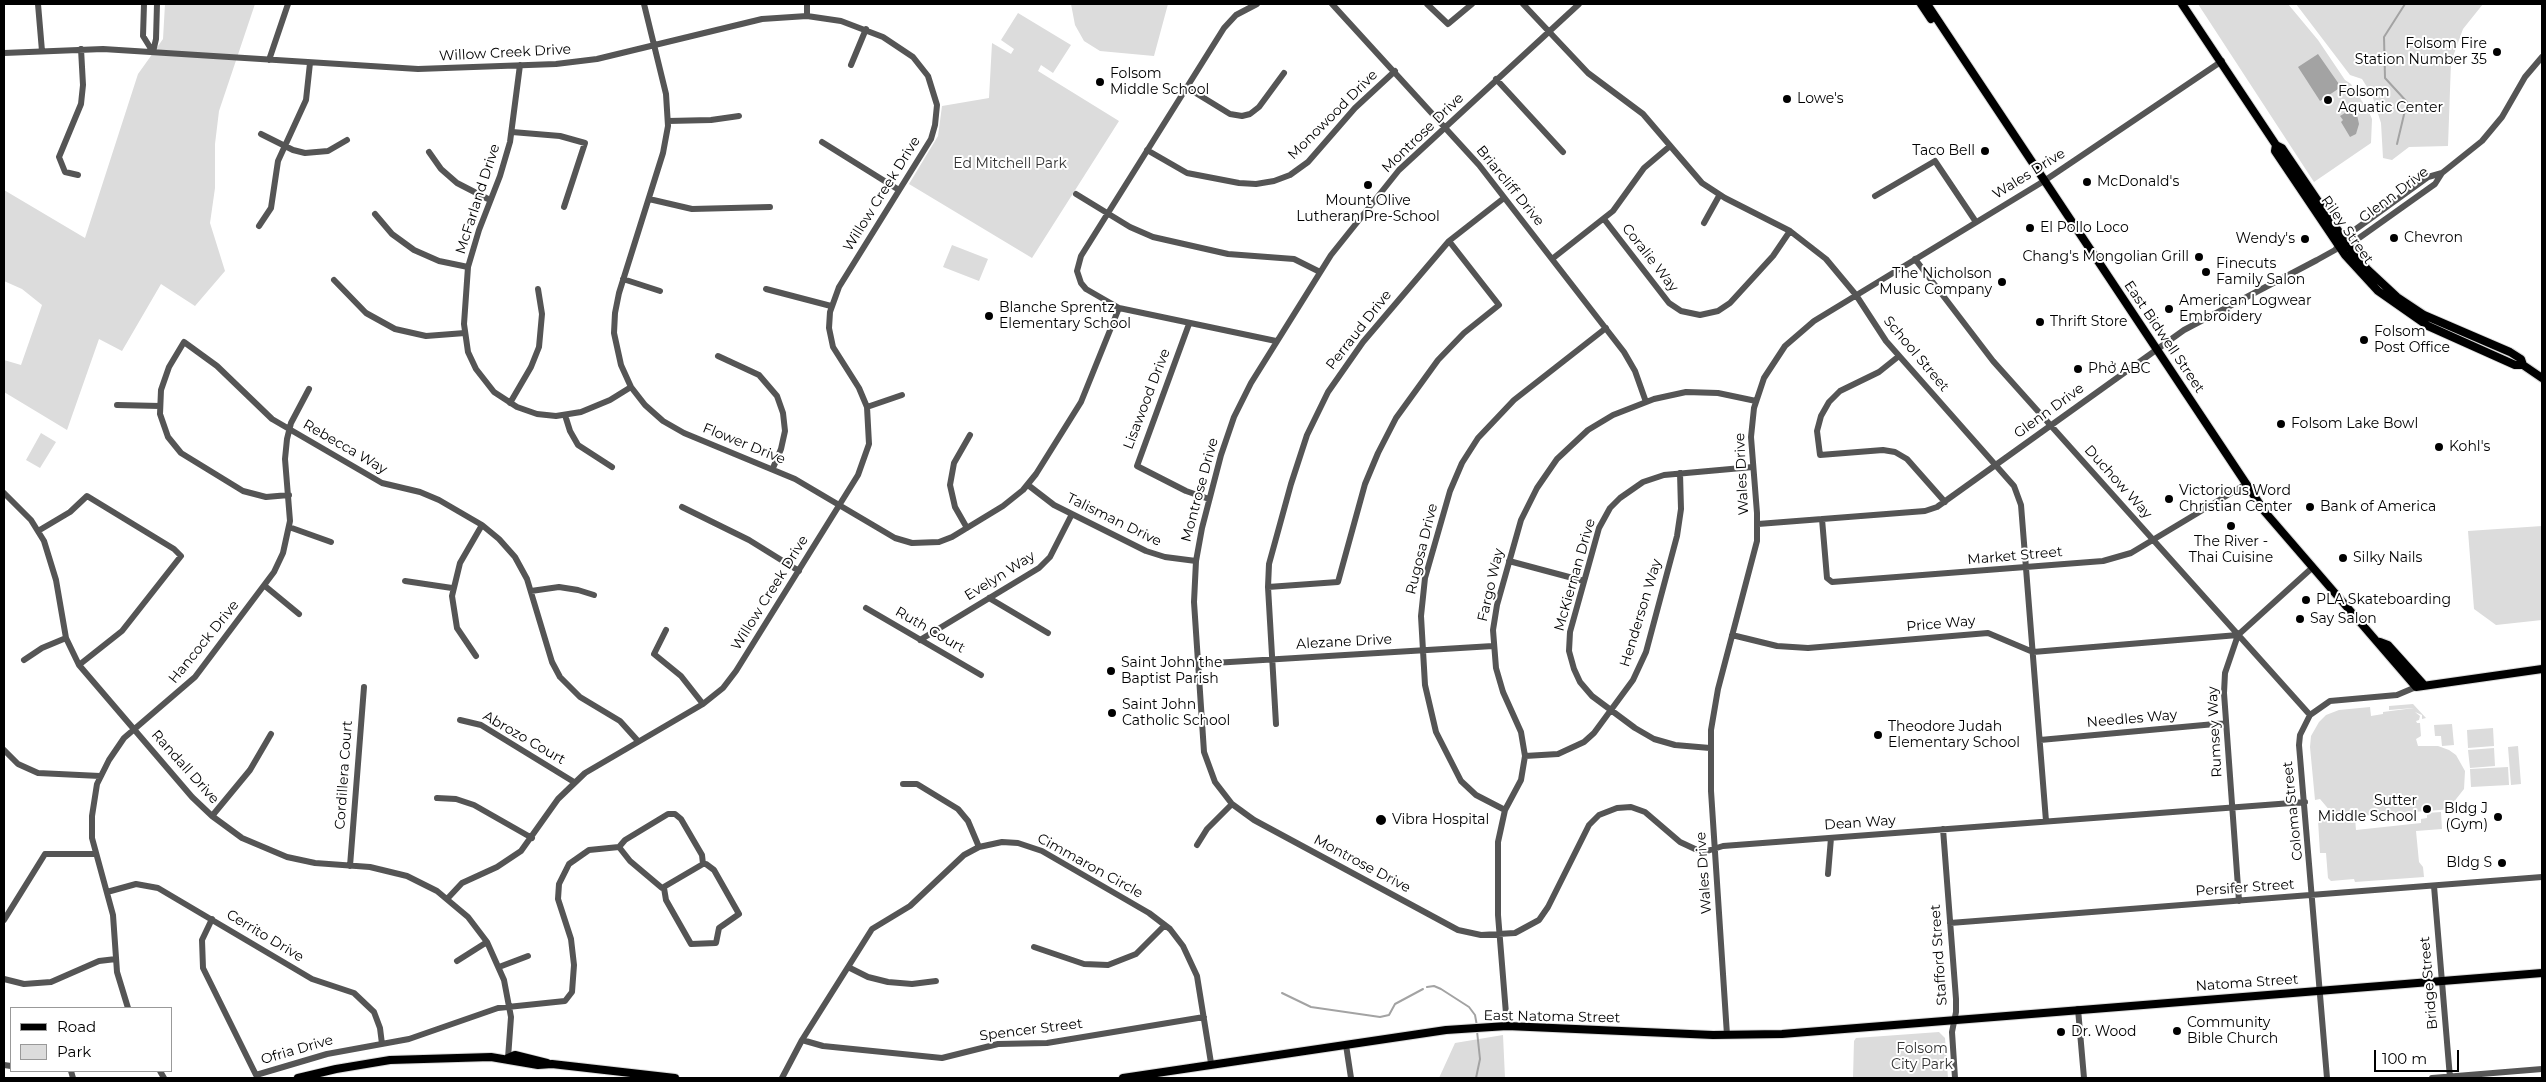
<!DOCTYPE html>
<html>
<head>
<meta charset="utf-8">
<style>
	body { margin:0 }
	#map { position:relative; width:2546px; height:1082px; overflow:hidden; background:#fff; font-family:Montserrat,sans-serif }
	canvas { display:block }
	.frame { position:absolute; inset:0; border:5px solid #000; pointer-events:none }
	.legend { position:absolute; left:10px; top:1007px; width:162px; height:65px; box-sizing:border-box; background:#fff; border:1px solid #999; margin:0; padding:6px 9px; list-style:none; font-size:15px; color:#000 }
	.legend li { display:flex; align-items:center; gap:10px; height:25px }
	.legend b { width:25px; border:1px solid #999 }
	.scale { position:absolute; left:2374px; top:1050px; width:85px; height:22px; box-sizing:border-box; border:2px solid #000; border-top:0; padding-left:6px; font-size:15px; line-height:18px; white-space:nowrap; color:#000; -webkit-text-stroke:4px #fff; paint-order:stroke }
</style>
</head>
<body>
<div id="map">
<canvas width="2546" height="1082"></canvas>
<div class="frame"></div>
<ul class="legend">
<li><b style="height:6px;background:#000"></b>Road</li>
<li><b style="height:14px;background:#dcdcdc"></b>Park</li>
</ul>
<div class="scale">100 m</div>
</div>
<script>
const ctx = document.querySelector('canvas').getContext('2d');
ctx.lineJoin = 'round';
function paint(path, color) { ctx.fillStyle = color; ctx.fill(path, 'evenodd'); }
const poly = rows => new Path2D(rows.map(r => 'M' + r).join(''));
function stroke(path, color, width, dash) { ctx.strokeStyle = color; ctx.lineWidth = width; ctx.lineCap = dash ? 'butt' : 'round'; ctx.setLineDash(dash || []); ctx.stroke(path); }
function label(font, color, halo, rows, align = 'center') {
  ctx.font = font + ' Montserrat,sans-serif'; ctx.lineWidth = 4; ctx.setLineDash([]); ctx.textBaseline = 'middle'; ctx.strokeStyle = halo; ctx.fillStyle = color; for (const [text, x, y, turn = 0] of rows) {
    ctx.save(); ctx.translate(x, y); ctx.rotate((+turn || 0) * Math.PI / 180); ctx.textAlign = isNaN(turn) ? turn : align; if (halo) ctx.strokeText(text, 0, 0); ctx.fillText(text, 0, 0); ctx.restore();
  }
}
const green = poly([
	[165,4,255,4,219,111,215,144,215,188,210,223,225,271,195,306,161,284,122,351,99,339,67,430,4,392,4,360,21,365,42,305,22,289,4,281,4,190,85,238,138,74,163,39],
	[1071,4,1168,4,1154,56,1100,51,1084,41,1075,25],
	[2198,4,2288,4,2318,40,2345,80,2351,84,2369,112,2372,119,2371,143,2314,182],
	[2296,4,2483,4,2463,29,2451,62,2448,146,2409,147,2392,160,2383,158,2381,123,2372,95,2362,79,2350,75],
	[1018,13,1071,45,1053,73,1041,65,1038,71,1119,121,1032,258,909,184,938,136,942,106,989,98,992,43,1011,54,1014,49,1001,40],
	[952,245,988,259,979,281,943,267],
	[41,433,56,442,40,468,26,460],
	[2542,526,2542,620,2496,625,2474,609,2468,531],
	[2413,704,2426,718,2422,719,2422,715,2415,712,2420,716,2419,720,2416,721,2417,723,2420,723,2421,736,2416,739,2418,746,2438,746,2449,750,2456,755,2465,771,2464,789,2453,803,2453,809,2332,818,2331,812,2320,799,2315,800,2310,747,2311,736,2319,722,2326,715,2339,710,2370,707,2371,716,2383,714,2383,712,2414,708,2389,710,2389,706],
	[2452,724,2454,745,2442,746,2441,736,2435,736,2434,725],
	[2493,728,2494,746,2468,748,2467,730],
	[2518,746,2521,784,2511,785,2508,747],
	[2494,748,2495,766,2470,768,2468,750,2481,749,2481,751,2481,749],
	[2508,767,2509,785,2471,787,2470,769],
	[2441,812,2442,829,2416,831,2419,862,2423,867,2424,877,2355,882,2354,879,2331,881,2328,878,2326,853,2320,853,2318,820,2355,818,2356,830,2421,823,2421,819,2427,818,2427,813],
	[1939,1032,1945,1038,1948,1078,1853,1078,1854,1041,1856,1038],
	[1503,1035,1505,1078,1439,1078,1455,1043]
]);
const water = poly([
	[2318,54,2341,87,2320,101,2298,67],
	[2350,110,2353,116,2357,115,2359,124,2356,134,2350,137,2341,122,2343,120,2340,116]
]);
const stream = poly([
	[2397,144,2407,102,2385,78,2384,37,2405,4],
	[1427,987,1434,986,1441,989,1469,1007,1475,1015,1477,1026],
	[1282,993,1311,1007,1380,1017,1389,1015,1395,1004,1423,989],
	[1476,1078,1480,1059,1477,1031]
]);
const minor = poly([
	[38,4,42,51],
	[144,4,143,36,153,52],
	[644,4,666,94,668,126,663,153,619,293,615,313,614,333,621,365,631,387,645,405,663,421,684,433,795,479,895,538,912,543,939,542,952,537,1003,506,1023,490,1036,474,1081,402,1119,308],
	[1257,4,1236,15,1224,28,1081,256,1077,271,1081,283,1086,289,1119,308,1276,341],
	[1332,4,1479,165,1624,352,1635,371,1646,402],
	[1427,4,1448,24,1472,4],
	[1523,4,1588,73,1643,114,1702,183,1725,198,1790,231,1826,259,1856,295,1886,341,2014,486,2021,505,2046,821],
	[1579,4,1399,170,1331,255,1251,383,1234,417,1221,455,1202,528,1196,561,1194,602,1204,752,1215,782,1232,804,1254,820,1458,930,1481,935,1515,933,1539,920,1548,907,1589,825,1599,815,1617,808,1631,807,1645,812,1680,842,1695,849,1707,851,1723,846,2305,802],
	[807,16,807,4],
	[153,52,156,39,157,4],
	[4,53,103,49,418,69,556,64,597,59,762,19,807,16,841,21,883,37,913,57,928,76,937,105,935,125,931,139,839,287,830,312,829,328,833,347,859,388,867,407,869,444,858,475,736,671,723,688,703,704,585,773,558,799,521,851,497,867,462,883,448,898],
	[269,60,288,4],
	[520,65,510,142,500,176,479,230,468,267,464,324,468,352,476,369,494,392,517,407,537,414,556,416,581,412,610,400,631,387],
	[851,65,866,29],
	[1496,79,1563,152],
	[1186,87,1230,114,1242,116,1250,114,1259,107,1284,73],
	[668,121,711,120,739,116],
	[512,132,560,136,585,143,564,207],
	[261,134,293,150,305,153,328,151,347,140],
	[822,142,899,190],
	[1147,150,1187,173,1239,183,1256,184,1274,181,1290,175,1308,162,1355,108,1395,71],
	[429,152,441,169,457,183,490,200],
	[78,175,65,172,59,157,81,104,83,85,81,49],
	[1076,194,1130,227,1153,237,1228,254,1294,259,1320,272],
	[1875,196,1935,161,1976,222],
	[649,199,692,209,770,207],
	[375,214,392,234,414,250,439,261,468,267],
	[1604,219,1669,303,1681,311,1700,315,1718,311,1730,303,1773,256,1790,231],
	[1704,223,1719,196],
	[259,226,271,208,278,161,306,100,310,63],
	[2345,248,2435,184,2442,173,2482,141,2502,117,2525,77,2542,57],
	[1552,259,1613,211,1644,168,1670,146],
	[1915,259,1993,361,2310,715],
	[623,279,660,291],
	[334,280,366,313,395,329,426,336,465,333],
	[766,289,831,306],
	[1189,324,1137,466,1186,491,1209,499],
	[718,356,759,375,777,396,783,413,785,431,781,449,773,468],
	[1899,356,1879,372,1840,391,1829,402,1821,416,1817,431,1820,455,1883,450,1895,452,1907,459,1945,502],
	[510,403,531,367,539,347,542,314,538,289],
	[117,405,160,406],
	[867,407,902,395],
	[565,415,570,431,578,445,612,467],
	[1028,485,1054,505,1146,551,1165,557,1196,561],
	[4,493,31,520,44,541,56,580,66,638,79,665,192,797,212,816,242,838,287,857,315,863,370,867,407,876,437,891,468,917,487,942,504,980,511,1017,508,1058],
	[289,495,266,497,243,491,181,453,168,437,160,414,161,390,169,367,184,342,217,366,272,419,382,483,420,492,439,500,482,525,499,539,515,557,527,579,552,662,560,677,580,697,620,721,638,741],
	[682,507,749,540,799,571],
	[1822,519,1827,578,1832,582,2103,561,2131,553,2246,484],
	[1758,524,1925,511,1937,507,2184,330,2317,260,2335,250,2349,234,2428,177,2442,173],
	[289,527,331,542],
	[967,528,955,507,950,485,954,463,970,435],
	[38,531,70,512,87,496,174,549,181,556,122,631,79,665],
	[1509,561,1584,581],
	[405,581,452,588],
	[265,586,299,614],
	[1268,587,1338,582,1365,484,1378,453,1396,418,1438,360,1464,333,1499,305,1449,241],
	[531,591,559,587,578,590,594,595],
	[989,598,1048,633],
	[866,608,981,675],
	[666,630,654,654,681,676,703,704],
	[1732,635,1777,646,1808,648,1988,633,2033,652,2238,635],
	[920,640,1039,568,1050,557,1072,514],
	[476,656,457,628,452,596,460,563,482,525],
	[24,660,42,648,66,638],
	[1197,664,1493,646],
	[460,720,481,725,574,782],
	[1276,724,1268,587,1269,564,1291,484,1307,435,1328,392,1363,342,1449,241,1504,198],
	[2040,740,2226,723],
	[1710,748,1675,745,1654,739,1635,728,1592,696,1580,682,1574,669,1569,651,1570,632,1599,528,1610,508,1620,498,1643,482,1664,475,1753,467],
	[4,750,18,764,38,773,100,776],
	[1525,756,1558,754,1584,742,1594,733,1633,680,1646,652,1677,536,1681,509,1680,473],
	[903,784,917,784,958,809,968,821,979,847],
	[437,798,456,799,474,805,532,838],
	[1505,810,1476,795,1461,781,1436,732,1425,685,1421,616,1425,578,1450,491,1462,463,1478,438,1514,400,1606,328],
	[212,816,250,770,271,734],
	[1943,829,1956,999,1956,1012,1952,1032,1955,1078],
	[1197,845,1207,829,1232,804],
	[619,847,625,840,668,814,675,814,681,819,702,855,703,864],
	[350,866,364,687],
	[1828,874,1831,838],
	[2434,886,2450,1078],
	[107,892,136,884,158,888,312,979,354,993,374,1012,380,1028,382,1044],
	[2239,901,2224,693,2225,673,2238,635,2313,567],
	[212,919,202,940,203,968,256,1075,327,1054,409,1039,498,1008,565,1001,572,992,574,965,571,939,558,899,559,884,569,864,589,850,619,847,630,861,662,888,703,864,706,864,714,870,739,914,719,928,716,943,691,944,666,900,664,888],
	[4,920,45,854,95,854],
	[1950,923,2542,877],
	[1034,947,1084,964,1108,965,1136,954,1165,925],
	[457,961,487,942],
	[499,967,528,956],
	[848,967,868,977,888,982,912,984,936,981],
	[4,979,24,984,51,982,99,961,116,959],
	[128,1008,117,972,113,915,92,838,92,816,97,784,109,760,124,738,195,677,274,572,283,553,290,521,285,459,287,439,291,423,309,389],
	[2078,1009,2084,1078],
	[1507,1026,1498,915,1498,842,1505,810,1521,780,1525,756,1521,732,1503,692,1496,668,1493,630,1497,605,1521,520,1537,488,1557,459,1588,430,1613,415,1654,399,1686,392,1718,393,1756,401],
	[1727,1035,1711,791,1711,730,1718,689,1757,541,1757,513,1751,437,1754,408,1764,378,1785,346,1814,321,2044,181,2222,61],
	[802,1040,823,1046,942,1058,998,1044,1047,1043,1204,1017],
	[1346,1045,1351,1078],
	[4,1065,11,1066],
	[71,1071,73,1078],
	[160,1071,164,1078],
	[782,1078,802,1040,872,929,910,906,964,855,979,847,1002,842,1018,843,1042,851,1149,913,1170,929,1183,946,1197,976,1211,1063],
	[2327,1078,2299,745,2300,735,2310,715,2330,701,2397,695,2416,687],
	[2432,1078,2542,1069]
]);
const major = poly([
	[1921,4,1931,19],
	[1927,4,2265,512,2416,687,2542,669],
	[2182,4,2276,145,2282,148,2352,251,2368,270,2397,297,2424,315,2510,352,2521,359,2523,365,2542,378],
	[2276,145,2275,151,2345,255,2378,291,2428,326,2515,365,2523,365],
	[2380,642,2388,645,2424,685],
	[508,1058,515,1055,547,1063],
	[298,1078,336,1069,390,1060,491,1057,538,1065,552,1064,675,1078],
	[1123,1078,1446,1030,1507,1026,1713,1035,1782,1034,2542,973]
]);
const markers = [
	[2497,52,5,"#000"],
	[1100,82,5,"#000"],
	[1787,99,5,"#000"],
	[2328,100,5,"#000"],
	[1985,151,5,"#000"],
	[2087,182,5,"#000"],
	[1368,185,5,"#000"],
	[2030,228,5,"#000"],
	[2394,238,5,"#000"],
	[2305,239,5,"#000"],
	[2199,257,5,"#000"],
	[2206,272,5,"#000"],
	[2002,282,5,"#000"],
	[2169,309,5,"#000"],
	[989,316,5,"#000"],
	[2040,322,5,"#000"],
	[2364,340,5,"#000"],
	[2078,369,5,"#000"],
	[2281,424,5,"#000"],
	[2439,447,5,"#000"],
	[2169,499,5,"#000"],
	[2310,507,5,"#000"],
	[2231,526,5,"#000"],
	[2343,558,5,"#000"],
	[2306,600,5,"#000"],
	[2300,619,5,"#000"],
	[1111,671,5,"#000"],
	[1112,713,5,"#000"],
	[1878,735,5,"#000"],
	[2427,809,5,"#000"],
	[2498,817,5,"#000"],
	[1381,820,6,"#000"],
	[2502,863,5,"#000"],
	[2177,1031,5,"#000"],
	[2061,1032,5,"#000"]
];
const poiNames = [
	["Folsom Fire",2487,44,"right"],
	["Station Number 35",2487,60,"right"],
	["Folsom",1110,74],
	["Middle School",1110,90],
	["Folsom",2338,92],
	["Aquatic Center",2338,108],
	["Lowe's",1797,99],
	["Taco Bell",1975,151,"right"],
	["McDonald's",2097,182],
	["Mount Olive",1368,201,"center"],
	["Lutheran Pre-School",1368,217,"center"],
	["El Pollo Loco",2040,228],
	["Chevron",2404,238],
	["Wendy's",2295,239,"right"],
	["Chang's Mongolian Grill",2189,257,"right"],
	["Finecuts",2216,264],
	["Family Salon",2216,280],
	["The Nicholson",1992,274,"right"],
	["Music Company",1992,290,"right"],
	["American Logwear",2179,301],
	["Embroidery",2179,317],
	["Blanche Sprentz",999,308],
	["Elementary School",999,324],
	["Thrift Store",2050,322],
	["Folsom",2374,332],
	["Post Office",2374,348],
	["Phở ABC",2088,369],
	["Folsom Lake Bowl",2291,424],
	["Kohl's",2449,447],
	["Victorious Word",2179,491],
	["Christian Center",2179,507],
	["Bank of America",2320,507],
	["The River -",2231,542,"center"],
	["Thai Cuisine",2231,558,"center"],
	["Silky Nails",2353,558],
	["PLA Skateboarding",2316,600],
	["Say Salon",2310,619],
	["Saint John the",1121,663],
	["Baptist Parish",1121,679],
	["Saint John",1122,705],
	["Catholic School",1122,721],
	["Theodore Judah",1888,727],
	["Elementary School",1888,743],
	["Sutter",2417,801,"right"],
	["Middle School",2417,817,"right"],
	["Bldg J",2488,809,"right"],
	["(Gym)",2488,825,"right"],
	["Vibra Hospital",1392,820],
	["Bldg S",2492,863,"right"],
	["Community",2187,1023],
	["Bible Church",2187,1039],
	["Dr. Wood",2071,1032]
];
const streetNames = [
	["Willow Creek Drive",505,53,-3],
	["Monowood Drive",1333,115,-45],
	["Montrose Drive",1423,133,-44],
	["Wales Drive",2029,174,-32],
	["Briarcliff Drive",1510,186,51],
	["Willow Creek Drive",882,194,-58],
	["Glenn Drive",2394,195,-37],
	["McFarland Drive",478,199,-72],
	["Riley Street",2347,230,55],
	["Coralie Way",1650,258,52],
	["Perraud Drive",1359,330,-52],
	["East Bidwell Street",2164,337,56],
	["School Street",1916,354,50],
	["Lisawood Drive",1147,399,-69],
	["Glenn Drive",2049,411,-36],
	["Flower Drive",744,444,22],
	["Rebecca Way",345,447,30],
	["Wales Drive",1742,474,-93],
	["Duchow Way",2118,482,48],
	["Montrose Drive",1200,490,-75],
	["Talisman Drive",1114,520,26],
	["Rugosa Drive",1422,549,-76],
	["Market Street",2015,556,-5],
	["McKiernan Drive",1575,575,-74],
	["Evelyn Way",1000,576,-32],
	["Fargo Way",1491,585,-77],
	["Willow Creek Drive",770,593,-58],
	["Henderson Way",1641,613,-73],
	["Price Way",1941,624,-5],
	["Ruth Court",930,630,30],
	["Hancock Drive",204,642,-51],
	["Alezane Drive",1344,642,-3],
	["Needles Way",2132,719,-5],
	["Rumsey Way",2215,732,-93],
	["Abrozo Court",524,738,30],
	["Randall Drive",185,767,48],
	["Cordillera Court",344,775,-86],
	["Coloma Street",2293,811,-96],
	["Dean Way",1860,823,-4],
	["Montrose Drive",1362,864,28],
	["Cimmaron Circle",1090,866,29],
	["Wales Drive",1704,873,-94],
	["Persifer Street",2245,888,-4],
	["Cerrito Drive",265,936,31],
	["Stafford Street",1939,955,-94],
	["Natoma Street",2247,983,-4],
	["Bridge Street",2429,983,-95],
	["East Natoma Street",1552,1017,1],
	["Spencer Street",1031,1030,-7],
	["Ofria Drive",297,1050,-16]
];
const parkNames = [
	["Ed Mitchell Park",1010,164],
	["Folsom",1922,1049],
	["City Park",1922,1065]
];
paint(green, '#dcdcdc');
paint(water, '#a3a3a3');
stroke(stream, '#a3a3a3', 2);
stroke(major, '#dbdbdb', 10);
stroke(minor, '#555', 6);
stroke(major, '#000', 8);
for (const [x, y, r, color] of markers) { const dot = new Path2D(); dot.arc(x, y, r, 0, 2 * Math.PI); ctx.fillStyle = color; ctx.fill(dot); stroke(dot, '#fff', 2); }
label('14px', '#000', '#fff', poiNames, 'left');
label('14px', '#000', '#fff', streetNames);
label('14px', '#333', '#fff', parkNames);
</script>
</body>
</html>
